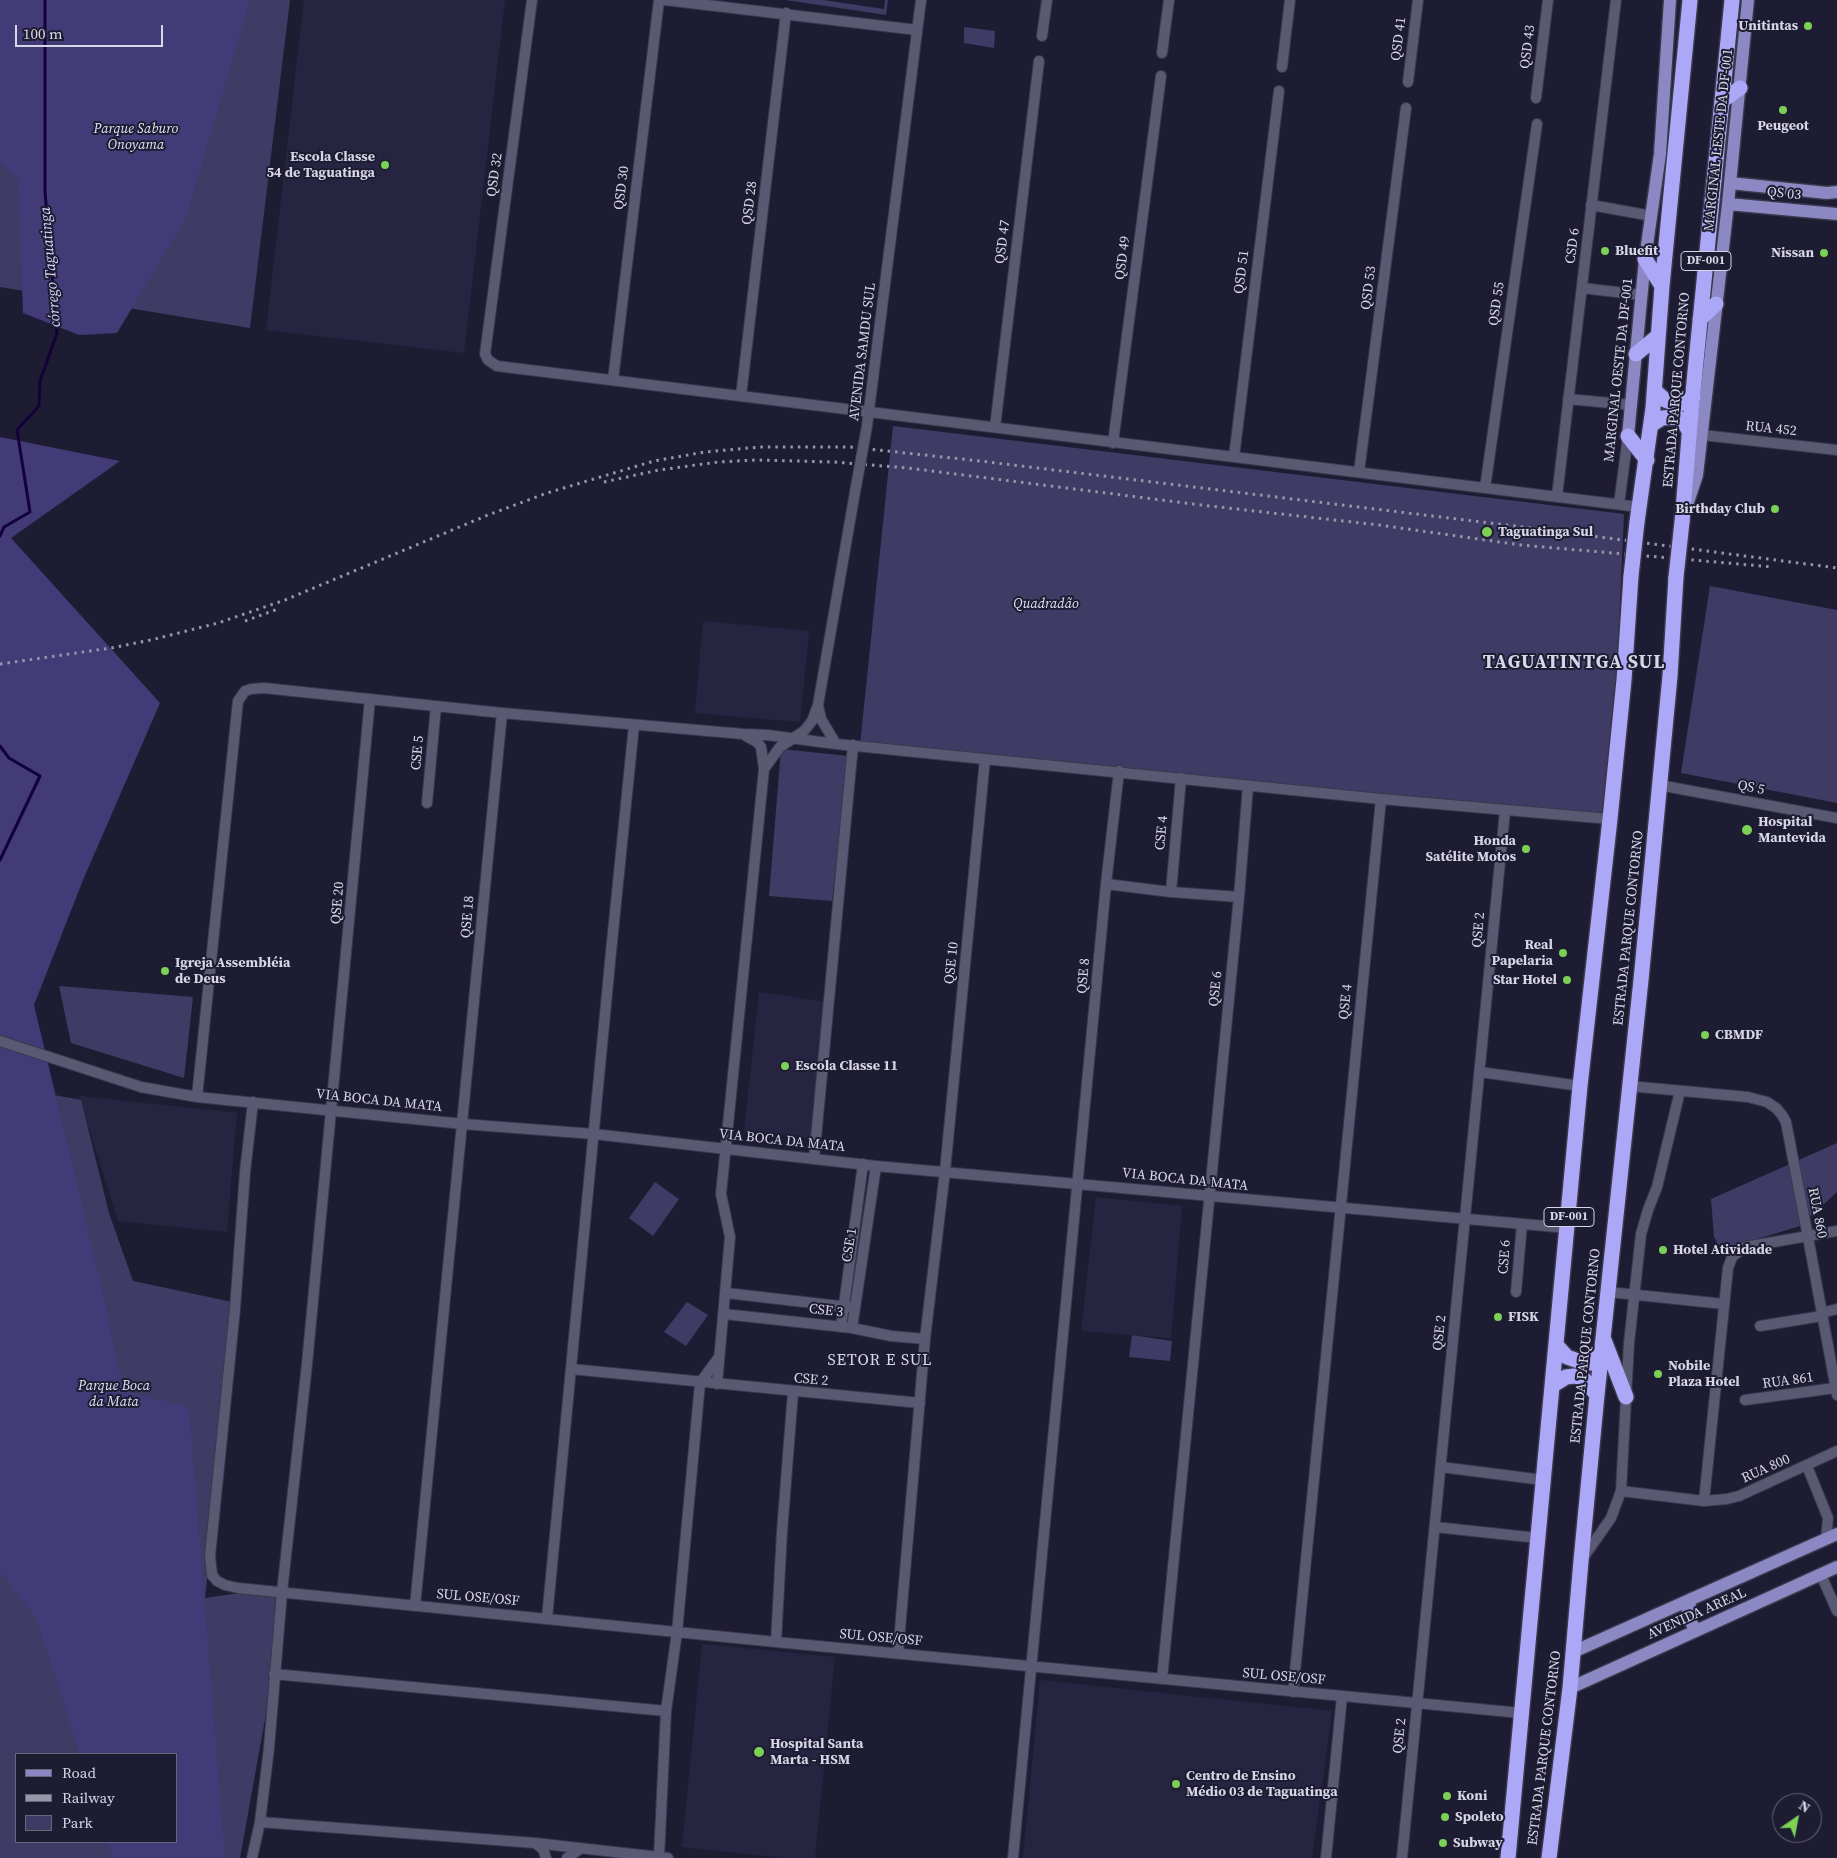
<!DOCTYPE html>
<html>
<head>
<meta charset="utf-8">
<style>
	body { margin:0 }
	#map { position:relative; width:1837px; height:1858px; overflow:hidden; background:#1e1c33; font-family:"Source Serif 4",serif }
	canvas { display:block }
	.legend { position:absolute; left:15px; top:1753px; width:162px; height:90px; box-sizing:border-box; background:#1e1c33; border:1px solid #68667b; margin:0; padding:6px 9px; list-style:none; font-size:15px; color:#d7d6e7 }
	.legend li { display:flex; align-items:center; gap:10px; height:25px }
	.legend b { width:25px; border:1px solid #68667b }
	.north { position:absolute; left:1772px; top:1793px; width:50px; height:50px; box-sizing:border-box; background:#1e1c33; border:1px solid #68667b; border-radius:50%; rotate:33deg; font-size:14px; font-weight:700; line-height:20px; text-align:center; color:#d7d6e7 }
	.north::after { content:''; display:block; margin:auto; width:18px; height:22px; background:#7cd155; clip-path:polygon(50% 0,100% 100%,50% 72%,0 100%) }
	.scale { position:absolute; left:15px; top:25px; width:148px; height:22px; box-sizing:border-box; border:2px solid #d7d6e7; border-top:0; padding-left:6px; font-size:15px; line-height:18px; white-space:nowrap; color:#d7d6e7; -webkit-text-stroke:4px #1e1c33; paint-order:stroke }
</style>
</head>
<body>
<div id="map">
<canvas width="1837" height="1858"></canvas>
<ul class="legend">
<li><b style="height:6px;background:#8c88c3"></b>Road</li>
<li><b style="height:6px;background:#9796a9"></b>Railway</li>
<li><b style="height:14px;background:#3f3b65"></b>Park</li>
</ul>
<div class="north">N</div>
<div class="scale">100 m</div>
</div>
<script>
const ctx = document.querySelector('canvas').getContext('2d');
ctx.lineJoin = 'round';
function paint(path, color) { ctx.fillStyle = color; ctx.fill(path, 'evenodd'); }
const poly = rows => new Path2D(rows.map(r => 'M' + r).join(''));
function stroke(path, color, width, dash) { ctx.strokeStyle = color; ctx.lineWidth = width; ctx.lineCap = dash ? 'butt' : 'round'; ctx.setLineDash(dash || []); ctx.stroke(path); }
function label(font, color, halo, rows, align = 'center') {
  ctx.font = font + ' "Source Serif 4",serif'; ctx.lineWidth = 4; ctx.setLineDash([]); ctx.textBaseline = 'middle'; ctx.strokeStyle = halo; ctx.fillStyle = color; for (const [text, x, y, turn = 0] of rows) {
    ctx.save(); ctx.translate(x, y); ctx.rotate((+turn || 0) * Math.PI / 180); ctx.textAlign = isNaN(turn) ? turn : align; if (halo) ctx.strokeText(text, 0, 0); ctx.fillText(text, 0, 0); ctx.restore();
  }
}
const built = poly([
	[304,0,505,0,464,353,266,330],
	[703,621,809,631,800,722,695,713],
	[759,992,825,1002,811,1138,744,1131],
	[79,1096,237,1113,227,1232,118,1221],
	[1096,1197,1182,1206,1171,1338,1081,1331],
	[702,1644,835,1657,815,1858,786,1858,682,1847],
	[1040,1680,1332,1711,1312,1858,1023,1858]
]);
const green = poly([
	[0,0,290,0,250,328,0,287],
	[786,0,823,0,884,9,885,0,888,0,886,15],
	[964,27,995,31,994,48,964,43],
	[893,426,1624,514,1610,819,860,745],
	[1710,586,1837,610,1837,803,1681,773],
	[781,749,849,756,832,901,769,896],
	[59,986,193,997,184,1078,71,1043],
	[0,1085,81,1100,109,1213,133,1281,237,1303,205,1598,289,1586,240,1858,0,1858],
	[16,1754,176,1754,176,1842,16,1842],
	[1837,1143,1837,1192,1800,1226,1721,1250,1714,1237,1711,1199],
	[655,1182,679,1199,653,1236,629,1218],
	[687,1302,708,1315,686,1346,664,1332],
	[1132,1335,1172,1341,1170,1361,1129,1357]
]);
const forest = poly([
	[0,0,250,0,186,218,117,333,79,335,23,313,18,179,0,163],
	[0,437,120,461,11,538,160,703,83,880,34,1005,104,1297,123,1391,189,1407,225,1858,113,1858,107,1842,176,1842,176,1754,80,1754,36,1618,0,1571]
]);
const stream = poly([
	[0,536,4,527,30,512,17,430,39,406,40,381,57,333,45,192,45,0],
	[0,746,9,758,40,776,0,860]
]);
const minor = poly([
	[532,0,485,354,488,360,497,366,1639,507],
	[665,0,917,30],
	[1042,36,1047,0],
	[1162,53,1169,0],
	[1282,67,1290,0],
	[1408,82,1418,0],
	[1536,98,1548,0],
	[1591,205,1652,216],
	[1582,288,1642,295],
	[613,380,659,0],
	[741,396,786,13],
	[1568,399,1632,405],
	[867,426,921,0],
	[995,427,1039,61],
	[1702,435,1837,450],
	[1113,443,1161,76],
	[1234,457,1279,91],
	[1359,472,1406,108],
	[1485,488,1537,124],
	[1557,496,1616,0],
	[1619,504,1628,436],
	[818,705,821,719,836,744],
	[746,736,757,742,761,747,764,769],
	[1659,785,1837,818],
	[427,803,436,706],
	[1106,884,1171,892,1239,897],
	[1171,892,1181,778],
	[0,1041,141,1087,197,1097,463,1124,594,1134,876,1166,1568,1228],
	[1480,1072,1580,1086],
	[1629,1086,1748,1097,1767,1102,1776,1108,1782,1115,1786,1122,1808,1237,1837,1395],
	[197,1097,238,701,245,691,251,689,264,688,502,713,743,734,767,735,836,744,1381,799,1610,819],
	[253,1102,245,1172,235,1309,210,1556,212,1575,217,1581,225,1585,238,1588,776,1642,1521,1713],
	[814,1159,853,745],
	[1516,1292,1522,1224],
	[1609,1292,1724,1304],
	[726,1293,848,1307],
	[1821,1313,1837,1309],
	[724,1314,852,1328,891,1336,925,1339],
	[1760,1326,1822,1316],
	[841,1327,863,1164],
	[852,1328,876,1166],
	[571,1369,920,1403],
	[717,1384,730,1237,721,1194,764,769,780,747,804,731,812,721,818,705,855,492],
	[1745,1400,1835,1388],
	[1807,1466,1828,1518,1826,1539],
	[1441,1467,1543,1480],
	[1621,1491,1704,1501,1727,1499,1739,1496,1837,1451],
	[1704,1501,1728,1268,1732,1257,1745,1247,1837,1231],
	[1435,1527,1538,1538],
	[1583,1558,1611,1518,1621,1491,1629,1343,1641,1234,1648,1210,1657,1187,1680,1091],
	[1821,1575,1837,1611],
	[415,1606,502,713],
	[547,1618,611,952,634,725],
	[776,1642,782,1532,793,1392],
	[898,1653,925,1339,945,1171,985,759],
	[274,1674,666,1711],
	[1162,1679,1239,897,1248,786],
	[1293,1692,1381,799],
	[260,1822,535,1843,668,1858],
	[535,1843,543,1849,546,1858],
	[659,1857,666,1711,677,1632,700,1383,719,1357],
	[252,1858,260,1822,269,1748,282,1592,307,1364,370,699],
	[567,1858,580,1849],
	[1013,1858,1106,884,1119,771],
	[1326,1858,1342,1696],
	[1402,1858,1505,811]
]);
const major = poly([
	[1730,183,1827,193,1837,192],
	[1728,204,1837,214],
	[1628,436,1645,259,1660,154,1670,0],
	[1686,508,1697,475,1728,204,1748,0],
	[1691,1599,1687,1615,1696,1631],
	[1573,1652,1837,1534],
	[1570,1688,1837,1567]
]);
const highway = poly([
	[1722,101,1740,88],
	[1645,259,1662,286],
	[1700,319,1716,304],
	[1636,354,1658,336],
	[1655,391,1665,400,1673,403,1680,404,1693,397],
	[1651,425,1662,418,1677,417,1683,421,1689,431],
	[1628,436,1647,460],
	[1637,522,1653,408,1662,286,1690,0],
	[1682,522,1691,412,1732,0],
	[1604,1340,1626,1397],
	[1557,1346,1567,1357,1584,1363,1591,1363,1602,1353],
	[1553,1385,1566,1377,1574,1376,1583,1378,1597,1395],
	[1508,1858,1580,1086,1610,819,1624,680,1631,576],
	[1549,1858,1570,1688,1581,1561,1597,1395,1641,980,1670,676,1676,577]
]);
const rail = poly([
	[604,482,659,470,718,462,756,460,834,462,908,468,1201,505,1379,525,1521,545,1773,567],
	[245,621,278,609],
	[0,664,111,648,151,640,218,623,285,600,488,515,547,493,654,461,705,452,760,447,850,447,980,461,1523,527,1837,568]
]);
const minorBridge = poly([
	[855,492,867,426]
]);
const highwayBridge = poly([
	[1631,576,1637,522],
	[1676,577,1682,522]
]);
const markers = [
	[1808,26,5,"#7cd155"],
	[1783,110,5,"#7cd155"],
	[385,165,5,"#7cd155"],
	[1605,251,5,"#7cd155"],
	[1824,253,5,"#7cd155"],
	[1775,509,5,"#7cd155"],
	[1487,532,6,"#7cd155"],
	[1747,830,6,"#7cd155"],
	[1526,849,5,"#7cd155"],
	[1563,953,5,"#7cd155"],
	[165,971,5,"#7cd155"],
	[1567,980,5,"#7cd155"],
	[1705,1035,5,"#7cd155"],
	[785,1066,5,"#7cd155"],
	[1663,1250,5,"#7cd155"],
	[1498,1317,5,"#7cd155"],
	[1658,1374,5,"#7cd155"],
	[759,1752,6,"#7cd155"],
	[1176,1784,5,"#7cd155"],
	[1447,1796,5,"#7cd155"],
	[1445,1817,5,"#7cd155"],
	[1443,1843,5,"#7cd155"]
];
const shields = [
	[1706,261,50],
	[1569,1217,50]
];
const shieldNames = [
	["DF-001",1706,261],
	["DF-001",1569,1217]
];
const poiNames = [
	["Unitintas",1798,26,"right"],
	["Peugeot",1783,126,"center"],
	["Escola Classe",375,157,"right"],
	["54 de Taguatinga",375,173,"right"],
	["Bluefit",1615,251],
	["Nissan",1814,253,"right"],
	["Birthday Club",1765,509,"right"],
	["Taguatinga Sul",1498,532],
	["Hospital",1758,822],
	["Mantevida",1758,838],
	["Honda",1516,841,"right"],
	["Satélite Motos",1516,857,"right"],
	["Real",1553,945,"right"],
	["Papelaria",1553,961,"right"],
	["Igreja Assembléia",175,963],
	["de Deus",175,979],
	["Star Hotel",1557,980,"right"],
	["CBMDF",1715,1035],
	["Escola Classe 11",795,1066],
	["Hotel Atividade",1673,1250],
	["FISK",1508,1317],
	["Nobile",1668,1366],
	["Plaza Hotel",1668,1382],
	["Hospital Santa",770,1744],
	["Marta - HSM",770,1760],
	["Centro de Ensino",1186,1776],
	["Médio 03 de Taguatinga",1186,1792],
	["Koni",1457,1796],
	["Spoleto",1455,1817],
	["Subway",1453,1843]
];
const streetNames = [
	["QSD 41",1399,39,-83],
	["QSD 43",1528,47,-83],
	["MARGINAL LESTE DA DF-001",1719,140,-84],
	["QSD 32",495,175,-82],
	["QSD 30",622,188,-83],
	["QS 03",1784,194,6],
	["QSD 28",750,203,-83],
	["QSD 47",1003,242,-83],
	["CSD 6",1573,246,-83],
	["QSD 49",1123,258,-83],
	["QSD 51",1242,272,-83],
	["QSD 53",1369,288,-83],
	["QSD 55",1497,304,-82],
	["AVENIDA SAMDU SUL",863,352,-83],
	["MARGINAL OESTE DA DF-001",1619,370,-84],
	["ESTRADA PARQUE CONTORNO",1677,390,-85],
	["RUA 452",1771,429,6],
	["CSE 5",418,753,-85],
	["QS 5",1751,788,11],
	["CSE 4",1162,833,-85],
	["QSE 20",338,903,-85],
	["QSE 18",468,917,-85],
	["ESTRADA PARQUE CONTORNO",1629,928,-84],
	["QSE 2",1479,930,-85],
	["QSE 10",952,963,-84],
	["QSE 8",1084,976,-85],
	["QSE 6",1216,989,-84],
	["QSE 4",1346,1002,-84],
	["VIA BOCA DA MATA",379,1101,6],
	["VIA BOCA DA MATA",782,1141,6],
	["VIA BOCA DA MATA",1185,1180,6],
	["RUA 860",1817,1213,79],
	["CSE 1",850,1245,-81],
	["CSE 6",1505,1257,-86],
	["CSE 3",826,1311,6],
	["QSE 2",1440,1333,-84],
	["ESTRADA PARQUE CONTORNO",1586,1346,-84],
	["CSE 2",811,1380,5],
	["RUA 861",1788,1381,-8],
	["RUA 800",1766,1469,-24],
	["SUL OSE/OSF",478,1598,5],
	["AVENIDA AREAL",1697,1614,-24],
	["SUL OSE/OSF",881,1638,5],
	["SUL OSE/OSF",1284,1677,5],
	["QSE 2",1400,1736,-84],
	["ESTRADA PARQUE CONTORNO",1545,1748,-83]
];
const parkNames = [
	["Parque Saburo",136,129],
	["Onoyama",136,145],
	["Quadradão",1046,604],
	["Parque Boca",114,1386],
	["da Mata",114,1402]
];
const waterNames = [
	["córrego Taguatinga",51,267,-95]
];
const quarterNames = [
	["SETOR E SUL",880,1361]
];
const districtNames = [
	["TAGUATINTGA SUL",1574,663]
];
paint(built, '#272442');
paint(green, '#3f3b65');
paint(forest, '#433a78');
stroke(stream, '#13013a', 3);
stroke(minor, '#3a384b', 12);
stroke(major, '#3a384b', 15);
stroke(highway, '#3a384b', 18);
stroke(minor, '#5a5974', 10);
stroke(major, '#8c88c3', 12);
stroke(highway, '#ada7f8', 15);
stroke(rail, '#9796a9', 3, [2.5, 5]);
stroke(minorBridge, '#3a384b', 12, []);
stroke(highwayBridge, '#3a384b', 18, []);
stroke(minorBridge, '#5a5974', 10);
stroke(highwayBridge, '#ada7f8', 15);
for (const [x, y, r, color] of markers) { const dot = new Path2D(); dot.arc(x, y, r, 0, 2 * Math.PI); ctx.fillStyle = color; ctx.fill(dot); stroke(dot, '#1e1c33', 2); }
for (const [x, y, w] of shields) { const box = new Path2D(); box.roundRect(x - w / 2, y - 9.5, w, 19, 4); ctx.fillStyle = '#1e1c33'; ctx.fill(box); stroke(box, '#d7d6e7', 1); }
label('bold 12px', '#d7d6e7', null, shieldNames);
label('bold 14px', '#d7d6e7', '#1e1c33', poiNames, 'left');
label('14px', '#d7d6e7', '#1e1c33', streetNames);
label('italic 14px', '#e0e0f3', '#1e1c33', parkNames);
label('italic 15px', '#d8d7fd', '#1e1c33', waterNames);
ctx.letterSpacing = '1px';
label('16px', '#d7d6e7', '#1e1c33', quarterNames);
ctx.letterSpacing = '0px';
ctx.letterSpacing = '1px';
label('bold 19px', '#d7d6e7', '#1e1c33', districtNames);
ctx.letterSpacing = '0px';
</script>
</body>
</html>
